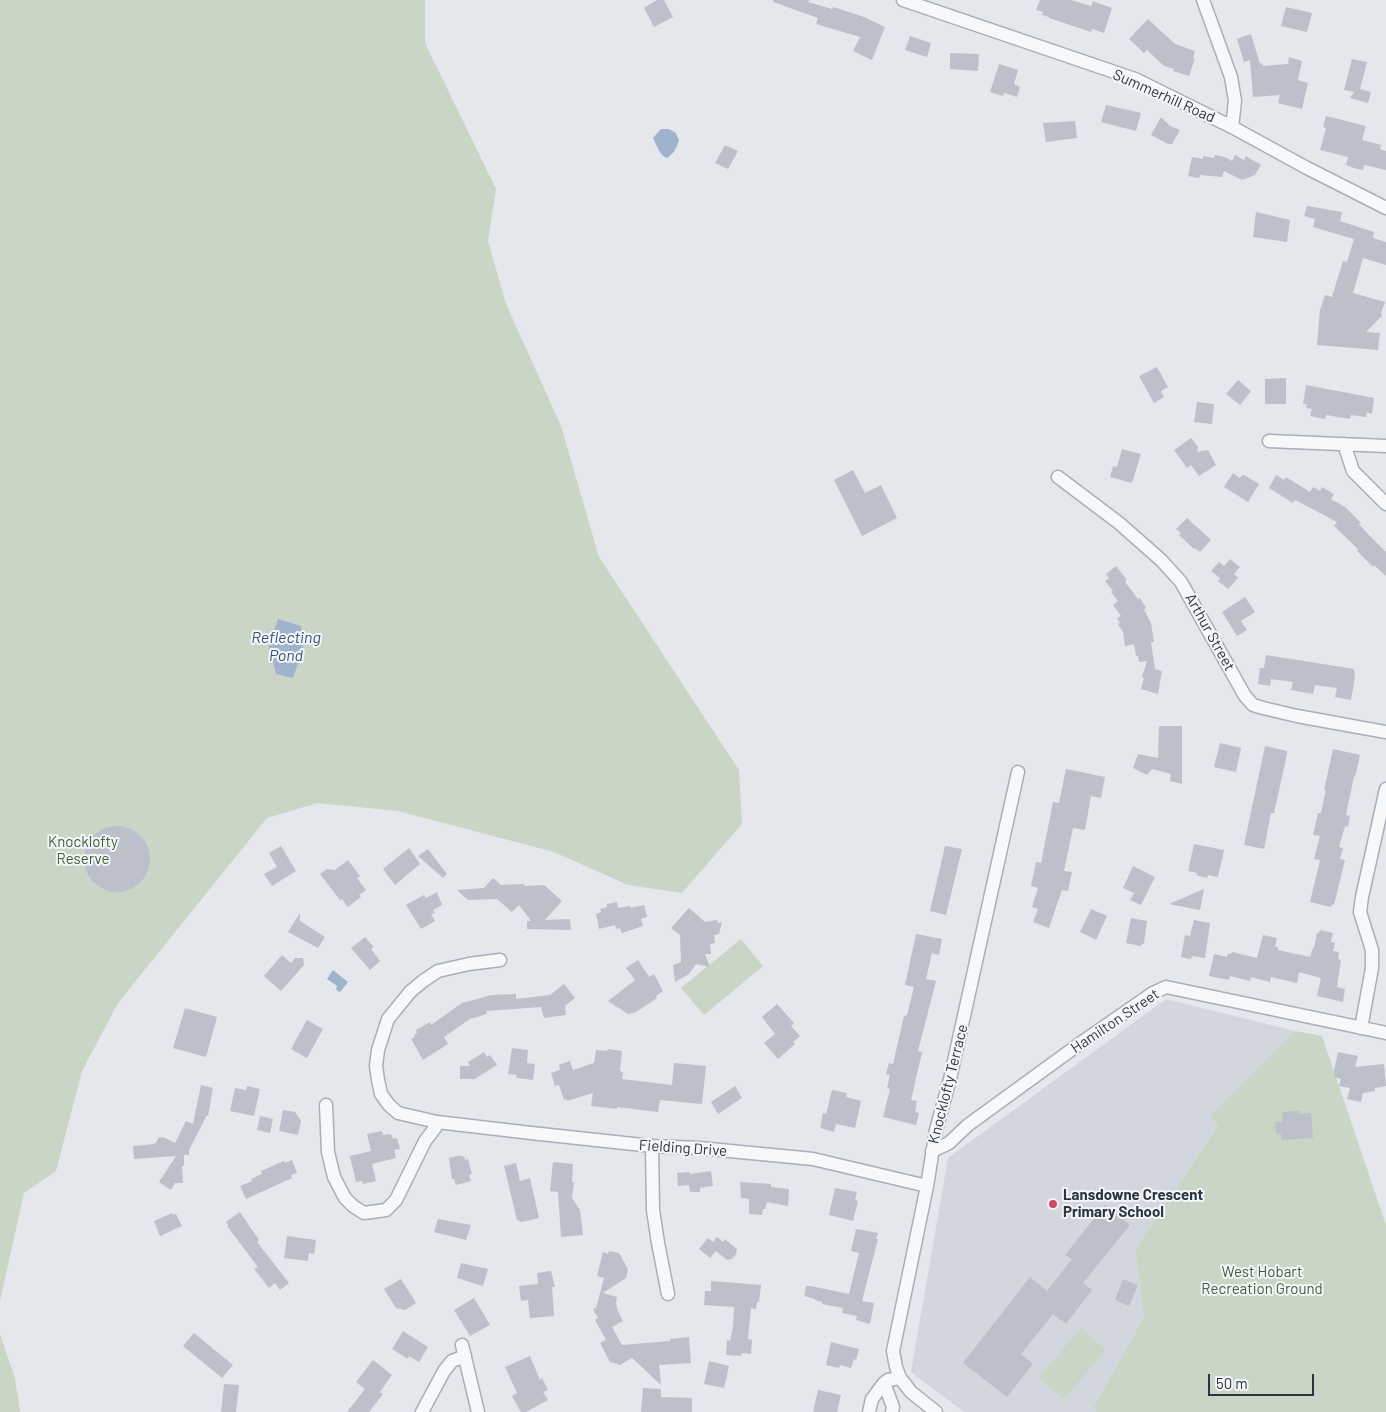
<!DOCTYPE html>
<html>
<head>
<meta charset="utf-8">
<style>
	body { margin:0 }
	#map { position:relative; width:1386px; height:1412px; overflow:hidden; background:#e4e7ec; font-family:Barlow,sans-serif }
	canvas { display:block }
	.scale { position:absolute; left:1208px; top:1374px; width:106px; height:22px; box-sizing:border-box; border:2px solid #2b3445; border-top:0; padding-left:6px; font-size:15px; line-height:18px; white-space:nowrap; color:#2b3445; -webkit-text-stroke:4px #f4f6f9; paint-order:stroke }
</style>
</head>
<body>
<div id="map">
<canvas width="1386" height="1412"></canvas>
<div class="scale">50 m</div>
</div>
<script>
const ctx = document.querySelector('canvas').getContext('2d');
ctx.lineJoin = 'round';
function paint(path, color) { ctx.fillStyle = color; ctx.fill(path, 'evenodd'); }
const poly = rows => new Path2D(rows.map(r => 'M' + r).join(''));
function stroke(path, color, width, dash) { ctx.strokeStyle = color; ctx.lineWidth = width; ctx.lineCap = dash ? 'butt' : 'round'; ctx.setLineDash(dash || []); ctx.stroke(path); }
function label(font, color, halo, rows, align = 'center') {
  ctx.font = font + ' Barlow,sans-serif'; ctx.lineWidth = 4; ctx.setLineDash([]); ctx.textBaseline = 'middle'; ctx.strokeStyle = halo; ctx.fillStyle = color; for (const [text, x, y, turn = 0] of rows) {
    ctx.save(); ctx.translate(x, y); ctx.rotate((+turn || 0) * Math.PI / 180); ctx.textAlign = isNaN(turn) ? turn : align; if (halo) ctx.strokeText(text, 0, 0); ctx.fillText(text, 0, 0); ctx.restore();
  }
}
const built = poly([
	[1166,999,1295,1031,1211,1115,1218,1126,1135,1249,1144,1317,1093,1408,1097,1412,964,1412,911,1372,948,1158]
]);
const green = poly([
	[0,0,425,0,425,43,496,189,488,241,506,304,561,426,599,557,739,770,742,824,682,893,628,885,554,852,398,811,317,803,267,818,118,1003,82,1071,56,1171,24,1193,0,1301],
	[741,939,763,966,704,1015,681,988],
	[1295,1031,1322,1036,1386,1225,1386,1412,1097,1412,1093,1408,1144,1317,1135,1249,1218,1126,1210,1115],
	[1081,1328,1106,1350,1064,1399,1038,1378],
	[0,1334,15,1378,20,1412,0,1412]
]);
const water = poly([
	[661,129,669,129,676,133,679,141,674,152,667,158,663,156,659,151,653,138],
	[278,619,301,626,303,649,293,678,276,674,269,646],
	[333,970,348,982,341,991,339,992,336,989,337,986,327,979]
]);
const building = poly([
	[657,0,664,0,673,17,654,27,644,8],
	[773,0,809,0,808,2,832,9,833,7,864,17,885,27,872,60,853,51,860,37,816,24,818,18,773,2],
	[1040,0,1071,0,1091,6,1093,1,1112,8,1104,33,1092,29,1091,32,1049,18,1049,17,1042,15,1043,12,1036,10],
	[1286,7,1312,13,1307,32,1281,26],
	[1148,19,1175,44,1195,51,1193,58,1195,58,1189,76,1173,71,1174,69,1164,66,1147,50,1144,53,1129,39],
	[1251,34,1260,64,1262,63,1263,66,1288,64,1289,57,1302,61,1298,80,1308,83,1302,109,1278,103,1280,95,1253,97,1250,60,1244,62,1237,39],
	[910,36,931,43,927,57,905,50],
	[950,53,979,54,978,71,950,69],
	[1352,59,1367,62,1360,89,1371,92,1368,103,1350,98,1354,92,1344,90],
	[999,64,1018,70,1014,84,1020,87,1017,97,1004,93,1003,96,990,92],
	[1106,105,1141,113,1136,131,1101,122],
	[1326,116,1366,126,1362,140,1381,145,1380,149,1386,151,1386,170,1364,165,1363,170,1354,168,1346,165,1348,157,1320,150,1326,128,1323,127],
	[1161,117,1170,126,1180,130,1172,144,1168,144,1151,135],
	[1075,121,1077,138,1046,142,1043,123],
	[725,145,738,151,728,169,715,163],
	[1215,155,1225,157,1232,161,1235,155,1244,160,1246,156,1261,165,1255,175,1242,180,1224,171,1222,177,1200,175,1199,178,1188,176,1192,157,1203,159,1203,156,1214,158],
	[1307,206,1342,212,1340,221,1374,232,1373,238,1386,242,1386,265,1363,258,1353,293,1385,302,1381,313,1382,316,1366,332,1380,333,1378,350,1317,345,1320,310,1325,295,1332,297,1343,261,1347,262,1354,239,1313,227,1315,219,1304,216],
	[1256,212,1290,220,1287,242,1253,237],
	[1157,367,1168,387,1161,391,1164,397,1154,403,1139,376],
	[1286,378,1286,404,1265,404,1265,379],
	[1238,380,1251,391,1240,405,1226,394],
	[1306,385,1374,398,1372,414,1367,412,1366,417,1351,415,1350,419,1326,415,1325,419,1310,416,1312,409,1306,408,1307,404,1303,404],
	[1197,402,1214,404,1212,424,1194,422],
	[1191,438,1198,447,1197,452,1208,450,1216,465,1199,476,1191,465,1187,468,1174,450],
	[1122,449,1141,454,1132,483,1110,477,1113,466,1117,467],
	[853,470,865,493,881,485,897,518,862,536,834,480],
	[1233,473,1240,478,1242,475,1246,476,1259,484,1248,502,1224,487],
	[1276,475,1284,480,1286,477,1310,492,1313,487,1320,491,1322,487,1334,494,1331,499,1345,507,1361,523,1359,524,1365,531,1386,552,1386,576,1374,565,1373,567,1357,551,1358,549,1334,526,1337,522,1295,500,1293,503,1269,488],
	[1187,518,1211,540,1200,552,1195,548,1194,549,1179,535,1181,533,1176,529],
	[1230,559,1240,567,1234,574,1238,578,1228,589,1218,581,1220,578,1211,571,1219,562,1224,566],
	[1116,566,1127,580,1125,582,1138,599,1140,598,1146,608,1144,610,1151,623,1154,642,1151,642,1155,669,1162,671,1158,694,1141,689,1144,678,1142,677,1147,661,1139,662,1138,656,1136,656,1134,644,1125,646,1123,632,1118,624,1120,623,1117,618,1121,616,1113,605,1118,601,1111,592,1113,591,1105,581,1109,578,1106,574],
	[1245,597,1255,612,1241,621,1247,630,1237,636,1222,612],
	[1266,655,1354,669,1355,677,1351,700,1335,697,1337,688,1315,685,1313,694,1291,690,1293,682,1271,679,1270,686,1258,684,1260,668,1264,668],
	[1159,726,1182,726,1182,784,1170,781,1171,774,1152,769,1147,775,1133,768,1138,754,1158,758],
	[1220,743,1241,748,1236,772,1214,767],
	[1265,746,1287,751,1287,754,1274,813,1271,813,1264,849,1244,845],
	[1333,749,1360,755,1355,777,1354,776,1346,815,1350,816,1348,827,1345,826,1339,847,1343,848,1340,859,1345,860,1334,905,1332,904,1331,907,1310,902,1320,860,1314,859,1320,836,1313,835,1318,813,1321,813,1326,790,1324,790],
	[1066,769,1105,777,1101,798,1091,796,1085,830,1073,828,1064,871,1072,872,1068,891,1062,890,1049,928,1033,922,1038,909,1032,907,1038,888,1031,886,1036,862,1041,863,1053,802,1059,803],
	'84 859a33 33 0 1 1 66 0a33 33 0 1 1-66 0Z',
	[1194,844,1224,850,1218,877,1208,875,1207,878,1196,875,1197,873,1188,871],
	[281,846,296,871,272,886,264,874,277,867,269,853],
	[945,846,962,849,946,915,930,911],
	[409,848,420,864,395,885,383,869],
	[428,849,447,874,443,878,418,856],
	[348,860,360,876,357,878,366,890,359,895,361,897,348,907,342,899,340,900,320,874,327,869,335,870],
	[1133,866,1155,877,1141,905,1130,900,1134,893,1123,888],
	[493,878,501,885,524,884,525,886,544,885,562,901,545,920,570,919,571,930,527,929,527,921,531,921,519,905,512,912,497,899,468,900,457,890,484,888],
	[1204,889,1200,910,1169,904],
	[437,892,442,905,433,910,435,913,431,914,435,921,421,929,406,905,424,895,426,898],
	[617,902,618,908,630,906,631,908,644,905,647,917,641,919,643,926,622,933,620,928,616,929,615,925,599,929,596,914,601,912,600,909,607,907,607,904],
	[689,908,705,922,717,920,718,923,722,922,719,934,714,935,715,943,710,944,711,954,705,954,710,967,696,964,689,974,675,982,673,965,681,962,680,935,671,928],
	[1091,909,1107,916,1096,940,1080,932],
	[300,913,300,921,325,937,318,948,288,932],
	[1131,918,1147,921,1144,943,1140,946,1126,943],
	[1194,920,1210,923,1205,958,1192,956,1191,959,1181,957,1185,935,1190,936],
	[1320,930,1333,933,1331,942,1335,943,1333,951,1339,952,1338,959,1341,960,1337,987,1345,989,1343,1002,1317,996,1321,978,1299,972,1297,983,1271,977,1270,982,1251,977,1250,981,1230,976,1229,980,1209,976,1214,954,1227,957,1228,954,1231,954,1232,952,1257,958,1263,935,1277,938,1275,947,1278,947,1278,950,1310,957,1313,948,1314,948,1317,933,1319,933],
	[916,934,942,939,939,955,932,953,926,979,936,981,918,1051,922,1052,911,1100,917,1101,915,1112,919,1113,916,1125,883,1117,890,1089,887,1088,890,1075,886,1074,889,1063,893,1064,904,1016,907,1015,914,987,905,985],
	[365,937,374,947,371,949,380,961,370,970,351,948],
	[282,955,291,963,295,958,303,958,304,965,281,991,264,976],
	[638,960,649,977,654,974,663,991,656,996,657,998,636,1012,628,1014,608,1001,635,980,626,968],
	[564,984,575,998,565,1006,566,1015,544,1018,541,1007,486,1011,487,1014,470,1019,444,1037,448,1044,423,1060,411,1039,415,1037,414,1035,417,1033,416,1030,430,1022,431,1025,462,1003,492,995,516,994,516,999,550,995],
	[777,1004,794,1023,791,1026,800,1036,793,1042,795,1044,778,1059,764,1043,775,1034,762,1017],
	[185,1008,217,1017,206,1057,173,1048],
	[307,1020,323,1029,307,1058,291,1049],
	[512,1048,528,1050,527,1063,535,1064,533,1080,516,1078,517,1075,508,1074],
	[608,1049,622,1051,620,1071,623,1072,622,1079,672,1085,674,1063,706,1066,702,1104,660,1100,658,1112,617,1107,617,1109,591,1106,593,1093,567,1101,567,1099,564,1100,559,1085,555,1086,551,1073,560,1070,559,1065,570,1061,573,1070,594,1063,596,1050,607,1051],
	[484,1052,487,1057,490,1055,497,1065,475,1079,460,1079,460,1066,470,1066,468,1062],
	[1338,1052,1358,1056,1355,1067,1384,1064,1386,1086,1375,1088,1375,1091,1363,1093,1361,1102,1347,1099,1350,1088,1339,1086,1341,1079,1334,1077,1334,1071],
	[201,1085,213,1088,208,1116,207,1115,189,1150,189,1155,184,1155,184,1166,182,1166,183,1183,175,1183,171,1190,159,1182,176,1156,134,1159,133,1146,155,1144,159,1137,162,1138,163,1137,175,1143,186,1121,193,1124],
	[247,1086,260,1089,254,1116,230,1111,235,1088,246,1090],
	[735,1086,742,1098,718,1114,711,1102],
	[832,1090,847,1093,846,1097,861,1101,855,1128,836,1124,834,1132,820,1128,823,1113,826,1114],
	[283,1110,295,1112,301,1121,298,1135,279,1131],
	[1300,1111,1300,1114,1311,1113,1313,1138,1281,1140,1281,1134,1276,1134,1275,1122,1283,1122,1282,1112],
	[260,1116,273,1119,270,1133,257,1130],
	[382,1131,383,1135,391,1134,393,1139,397,1138,400,1149,394,1150,396,1158,372,1164,376,1181,363,1184,362,1181,356,1182,350,1156,371,1151,367,1134],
	[461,1155,461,1157,464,1156,465,1160,468,1159,472,1174,469,1175,471,1181,456,1185,454,1179,452,1179,449,1158],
	[292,1160,297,1173,291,1175,292,1178,246,1199,240,1186,252,1181,251,1179,262,1174,261,1171,284,1161,285,1163],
	[553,1162,573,1164,572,1182,574,1182,572,1198,580,1210,583,1235,561,1237,558,1192,550,1191],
	[516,1163,520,1181,530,1178,539,1218,521,1222,517,1220,504,1166],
	[711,1171,713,1186,700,1188,700,1192,690,1192,689,1185,678,1186,677,1173,690,1172,690,1174],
	[740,1182,771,1184,771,1187,789,1189,788,1206,767,1202,765,1209,763,1209,762,1215,749,1214,749,1199,741,1198],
	[835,1188,857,1192,855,1200,858,1201,853,1221,829,1215],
	[1105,1205,1130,1225,1083,1283,1092,1290,1066,1324,1053,1314,1021,1354,1033,1364,1007,1397,963,1363,1030,1277,1047,1291,1072,1259,1065,1255],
	[240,1212,259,1240,257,1242,289,1283,280,1290,275,1283,269,1288,254,1269,258,1267,227,1226,228,1225,226,1222],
	[172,1213,173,1215,176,1214,182,1226,160,1236,154,1221],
	[438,1219,471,1225,466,1240,434,1232],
	[856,1229,878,1233,876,1239,878,1239,862,1301,874,1303,870,1324,856,1320,857,1316,842,1313,843,1308,822,1304,822,1302,815,1300,815,1299,804,1296,806,1286,811,1286,849,1294,859,1253,851,1251],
	[287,1236,316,1240,314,1254,309,1253,308,1261,284,1258],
	[717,1237,723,1242,725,1239,737,1249,736,1254,732,1259,727,1260,716,1251,710,1258,699,1249,708,1238,713,1242],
	[609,1251,619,1253,628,1269,626,1278,603,1293,617,1297,616,1303,617,1309,623,1321,612,1327,622,1345,670,1341,670,1339,689,1337,691,1363,659,1365,661,1385,632,1358,620,1365,610,1362,600,1343,606,1340,595,1320,598,1318,593,1309,596,1308,604,1278,597,1276,603,1252,608,1254],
	[461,1263,488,1269,483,1286,457,1278],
	[551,1271,555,1287,552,1287,554,1316,530,1318,528,1300,521,1301,519,1286,538,1284,537,1273],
	[401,1279,416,1303,405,1310,396,1308,384,1289],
	[1123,1279,1138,1285,1129,1306,1115,1300],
	[711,1281,761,1285,759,1302,757,1302,756,1309,751,1308,748,1339,752,1340,751,1354,742,1353,741,1356,726,1355,727,1340,730,1341,733,1326,734,1307,704,1305,705,1291,711,1291],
	[474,1298,490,1325,470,1336,454,1310],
	[403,1331,428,1347,419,1362,409,1356,408,1359,392,1349],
	[194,1333,233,1365,222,1378,183,1346],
	[831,1342,859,1349,856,1360,854,1359,851,1368,840,1365,839,1368,826,1365],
	[530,1356,540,1380,542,1378,548,1390,543,1392,548,1400,526,1412,521,1412,512,1396,517,1393,505,1367],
	[373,1360,392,1375,380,1392,383,1394,369,1412,347,1412,365,1389,356,1382],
	[709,1361,729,1366,724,1388,704,1384],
	[224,1384,239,1385,236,1412,221,1412],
	[643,1388,661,1389,661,1397,692,1398,692,1412,641,1412],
	[818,1390,841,1395,837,1412,813,1412]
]);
const street = poly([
	[903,0,1135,79,1232,127,1307,168,1386,208],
	[1203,0,1231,77,1235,101,1232,127],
	[1269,441,1386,446],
	[1344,444,1353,471,1386,504],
	[1058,477,1119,523,1161,560,1181,582,1245,696,1253,705,1263,708,1297,716,1386,732],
	[500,960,469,964,438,971,423,981,410,992,388,1019,378,1050,376,1066,378,1080,381,1094,389,1105,398,1113,437,1122,531,1133,652,1146,699,1148,813,1159,927,1186],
	[1361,1028,1372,968,1372,950,1360,912,1362,897,1386,789],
	[326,1105,328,1152,334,1177,345,1198,353,1206,364,1213,386,1210,396,1200,425,1141,435,1128,437,1122],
	[652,1146,653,1210,658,1243,668,1294],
	[932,1151,949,1143,968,1125,1078,1045,1153,993,1166,987,1386,1033],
	[462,1345,478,1412],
	[900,1378,911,1392,936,1412],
	[884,1383,893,1407,892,1412],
	[422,1412,444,1371,452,1361,465,1356],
	[869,1412,872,1399,884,1383,888,1380,900,1378,896,1367,893,1351,927,1186,936,1130,950,1079,1018,772]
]);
const markers = [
	[1053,1204,5,"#d1495b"]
];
const streetNames = [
	["Summerhill Road",1164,96,24],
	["Arthur Street",1210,632,61],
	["Hamilton Street",1115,1021,-34],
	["Knocklofty Terrace",948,1084,-76],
	["Fielding Drive",683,1148,4]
];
const parkNames = [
	["Knocklofty",83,842],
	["Reserve",83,859],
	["West Hobart",1262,1272],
	["Recreation Ground",1262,1289]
];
const poiNames = [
	["Lansdowne Crescent",1063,1195],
	["Primary School",1063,1212]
];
const waterNames = [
	["Reflecting",286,638],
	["Pond",286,656]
];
paint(built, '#d2d6de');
paint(green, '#c9d6c5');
paint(water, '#9fb4cc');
paint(building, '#bbc0ca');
stroke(street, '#a9aeb7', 15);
stroke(street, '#f7f8fa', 12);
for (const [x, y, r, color] of markers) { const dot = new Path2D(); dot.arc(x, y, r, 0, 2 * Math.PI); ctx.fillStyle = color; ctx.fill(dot); stroke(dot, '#f4f6f9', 2); }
label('15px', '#2b3445', '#f4f6f9', streetNames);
label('15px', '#3f6138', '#f4f6f9', parkNames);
label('bold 15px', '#2b3445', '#f4f6f9', poiNames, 'left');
label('italic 16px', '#34527a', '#f4f6f9', waterNames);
</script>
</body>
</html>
